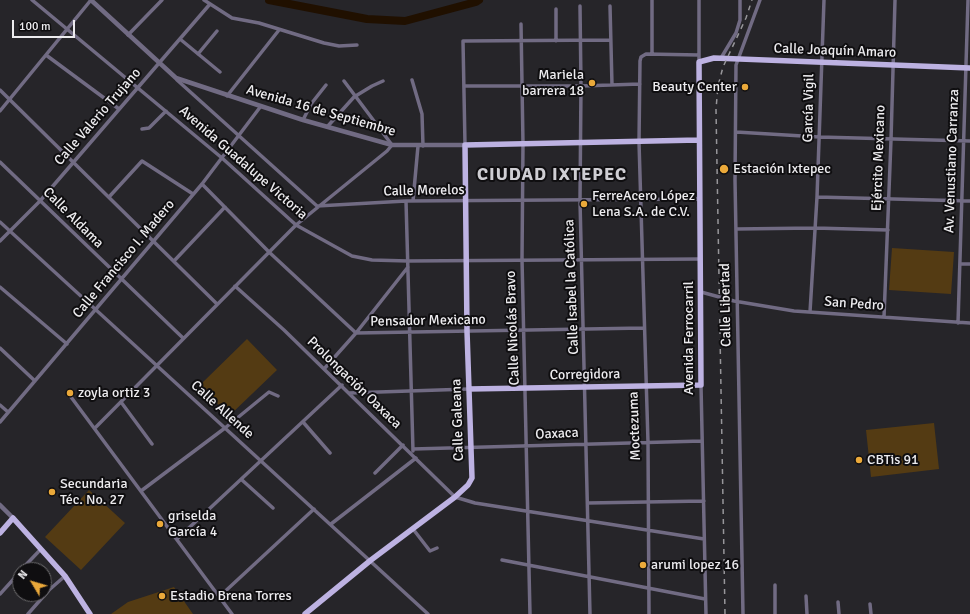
<!DOCTYPE html>
<html>
<head>
<meta charset="utf-8">
<style>
	body { margin:0 }
	#map { position:relative; width:970px; height:614px; overflow:hidden; background:#262529; font-family:Signika,sans-serif }
	canvas { display:block }
	.north { position:absolute; left:12px; top:562px; width:40px; height:40px; box-sizing:border-box; background:#0f0e10; border:1px solid #686769; border-radius:50%; rotate:308deg; font-size:11px; font-weight:700; line-height:16px; text-align:center; color:#edecef }
	.north::after { content:''; display:block; margin:auto; width:14px; height:18px; background:#eba93a; clip-path:polygon(50% 0,100% 100%,50% 72%,0 100%) }
	.scale { position:absolute; left:12px; top:20px; width:63px; height:18px; box-sizing:border-box; border:2px solid #edecef; border-top:0; padding-left:5px; font-size:12px; line-height:14px; white-space:nowrap; color:#edecef; -webkit-text-stroke:3px #0f0e10; paint-order:stroke }
</style>
</head>
<body>
<div id="map">
<canvas width="970" height="614"></canvas>
<div class="north">N</div>
<div class="scale">100 m</div>
</div>
<script>
const ctx = document.querySelector('canvas').getContext('2d');
ctx.lineJoin = 'round';
function paint(path, color) { ctx.fillStyle = color; ctx.fill(path, 'evenodd'); }
const poly = rows => new Path2D(rows.map(r => 'M' + r).join(''));
function stroke(path, color, width, dash) { ctx.strokeStyle = color; ctx.lineWidth = width; ctx.lineCap = dash ? 'butt' : 'round'; ctx.setLineDash(dash || []); ctx.stroke(path); }
function label(font, color, halo, rows, align = 'center') {
  ctx.font = font + ' Signika,sans-serif'; ctx.lineWidth = 4; ctx.setLineDash([]); ctx.textBaseline = 'middle'; ctx.strokeStyle = halo; ctx.fillStyle = color; for (const [text, x, y, turn = 0] of rows) {
    ctx.save(); ctx.translate(x, y); ctx.rotate((+turn || 0) * Math.PI / 180); ctx.textAlign = isNaN(turn) ? turn : align; if (halo) ctx.strokeText(text, 0, 0); ctx.fillText(text, 0, 0); ctx.restore();
  }
}
const green = poly([
	[892,248,954,252,951,294,889,290],
	[247,339,277,370,229,416,200,385],
	[934,423,939,469,871,477,866,430],
	[89,490,125,523,81,570,45,537],
	[174,587,193,614,111,614,128,602]
]);
const river = poly([
	[269,0,367,19,405,21,476,2,479,0]
]);
const minor = poly([
	[32,0,222,158,296,225,352,256,372,260,408,261,700,259],
	[204,0,232,18,259,23,324,43,339,46,357,45],
	[652,0,652,54],
	[699,0,699,62],
	[580,6,581,86,580,201,590,614],
	[610,6,612,85],
	[556,9,556,41],
	[521,24,523,144,522,259,530,614],
	[128,35,162,0],
	[180,39,220,72],
	[198,54,217,31],
	[46,55,119,109],
	[721,58,736,33,740,20,740,0],
	[177,80,317,206,406,201,699,199],
	[412,80,422,114,423,146],
	[464,86,581,86,640,84],
	[0,90,217,304],
	[227,96,279,30],
	[0,111,91,0],
	[303,120,311,104,326,85],
	[327,127,354,97,372,86,383,81],
	[142,129,149,128,166,111],
	[736,132,819,137,970,141],
	[465,145,463,41,610,40],
	[0,162,183,338],
	[202,184,269,252,356,333,644,328],
	[109,197,142,161,193,194],
	[817,197,970,201],
	[406,201,413,451],
	[413,201,418,146],
	[0,222,428,614],
	[736,229,815,228,888,230],
	[0,241,40,201,210,4],
	[174,261,225,207],
	[960,264,970,264],
	[235,286,284,330,455,497,475,503,704,539],
	[0,287,67,344],
	[701,292,734,301,794,311,970,323],
	[810,312,817,197,824,0],
	[884,317,891,140,895,0],
	[958,323,968,0],
	[0,348,35,381],
	[324,369,356,333,408,267],
	[701,385,706,614],
	[68,393,232,614],
	[349,393,469,389],
	[121,402,152,444],
	[0,405,8,412],
	[0,422,202,184,261,106],
	[303,422,330,453],
	[95,428,296,225,387,151,392,145,344,81],
	[413,449,702,441],
	[375,473,403,445],
	[242,480,273,508],
	[141,491,225,428,269,392,278,396],
	[588,503,704,501],
	[331,524,416,458],
	[413,529,430,551,437,548],
	[177,539,342,385],
	[502,560,705,599],
	[21,570,41,549],
	[775,585,775,614],
	[0,594,20,572],
	[806,596,807,614],
	[219,597,314,509],
	[838,602,839,614],
	[870,604,871,614],
	[28,614,49,590,65,576],
	[649,614,648,442,639,142,640,61,641,57,646,54,699,55],
	[743,614,735,180,736,65,760,0]
]);
const tertiary = poly([
	[91,0,176,78,303,120,392,145,465,145],
	[0,505,13,518]
]);
const primary = poly([
	[469,389,701,385,699,62,714,58,970,68],
	[0,533,13,518,65,576,90,614],
	[305,614,371,560,455,497,468,485,472,478,467,331,465,145,699,140]
]);
const rail = poly([
	[725,614,716,109,718,86,723,67,746,18,752,0]
]);
const markers = [
	[592,83,4,"#eba93a"],
	[745,87,4,"#eba93a"],
	[724,169,5,"#eba93a"],
	[584,204,4,"#eba93a"],
	[70,393,4,"#eba93a"],
	[859,460,4,"#eba93a"],
	[52,492,4,"#eba93a"],
	[160,524,4,"#eba93a"],
	[643,565,4,"#eba93a"],
	[162,596,4,"#eba93a"]
];
const streetNames = [
	["Calle Joaquín Amaro",835,51,2],
	["García Vigil",809,108,-89],
	["Avenida 16 de Septiembre",321,111,16],
	["Calle Valerio Trujano",98,117,-49],
	["Ejército Mexicano",879,158,-88],
	["Av. Venustiano Carranza",952,161,-88],
	["Avenida Guadalupe Victoria",243,163,41],
	["Calle Morelos",424,191,-1],
	["Calle Aldama",73,218,45],
	["Calle Francisco I. Madero",124,259,-50],
	["Calle Isabel la Católica",572,287,-92],
	["San Pedro",854,304,4],
	["Calle Libertad",726,305,-91],
	["Pensador Mexicano",428,321,-1],
	["Calle Nicolás Bravo",513,328,-92],
	["Avenida Ferrocarril",689,338,-90],
	["Corregidora",585,375,-1],
	["Prolongación Oaxaca",354,383,44],
	["Calle Allende",222,410,42],
	["Calle Galeana",458,420,-92],
	["Moctezuma",635,426,-92],
	["Oaxaca",557,434,-3]
];
const poiNames = [
	["Mariela",584,75,"right"],
	["barrera 18",584,91,"right"],
	["Beauty Center",737,87,"right"],
	["Estación Ixtepec",733,169],
	["FerreAcero López",592,196],
	["Lena S.A. de C.V.",592,212],
	["zoyla ortiz 3",78,393],
	["CBTis 91",867,460],
	["Secundaria",60,484],
	["Téc. No. 27",60,500],
	["griselda",168,516],
	["García 4",168,532],
	["arumi lopez 16",651,565],
	["Estadio Brena Torres",170,596]
];
const districtNames = [
	["CIUDAD IXTEPEC",552,175]
];
paint(green, '#543b13');
stroke(river, '#201000', 8);
stroke(minor, '#716b83', 3.5);
stroke(tertiary, '#716b83', 4.5);
stroke(primary, '#bdb2e2', 5.5);
stroke(rail, '#97969a', 1.5, [5, 5]);
for (const [x, y, r, color] of markers) { const dot = new Path2D(); dot.arc(x, y, r, 0, 2 * Math.PI); ctx.fillStyle = color; ctx.fill(dot); stroke(dot, '#0f0e10', 1.5); }
label('14px', '#edecef', '#0f0e10', streetNames);
label('14px', '#edecef', '#0f0e10', poiNames, 'left');
ctx.letterSpacing = '1px';
label('bold 18px', '#cfced3', '#0f0e10', districtNames);
ctx.letterSpacing = '0px';
</script>
</body>
</html>
